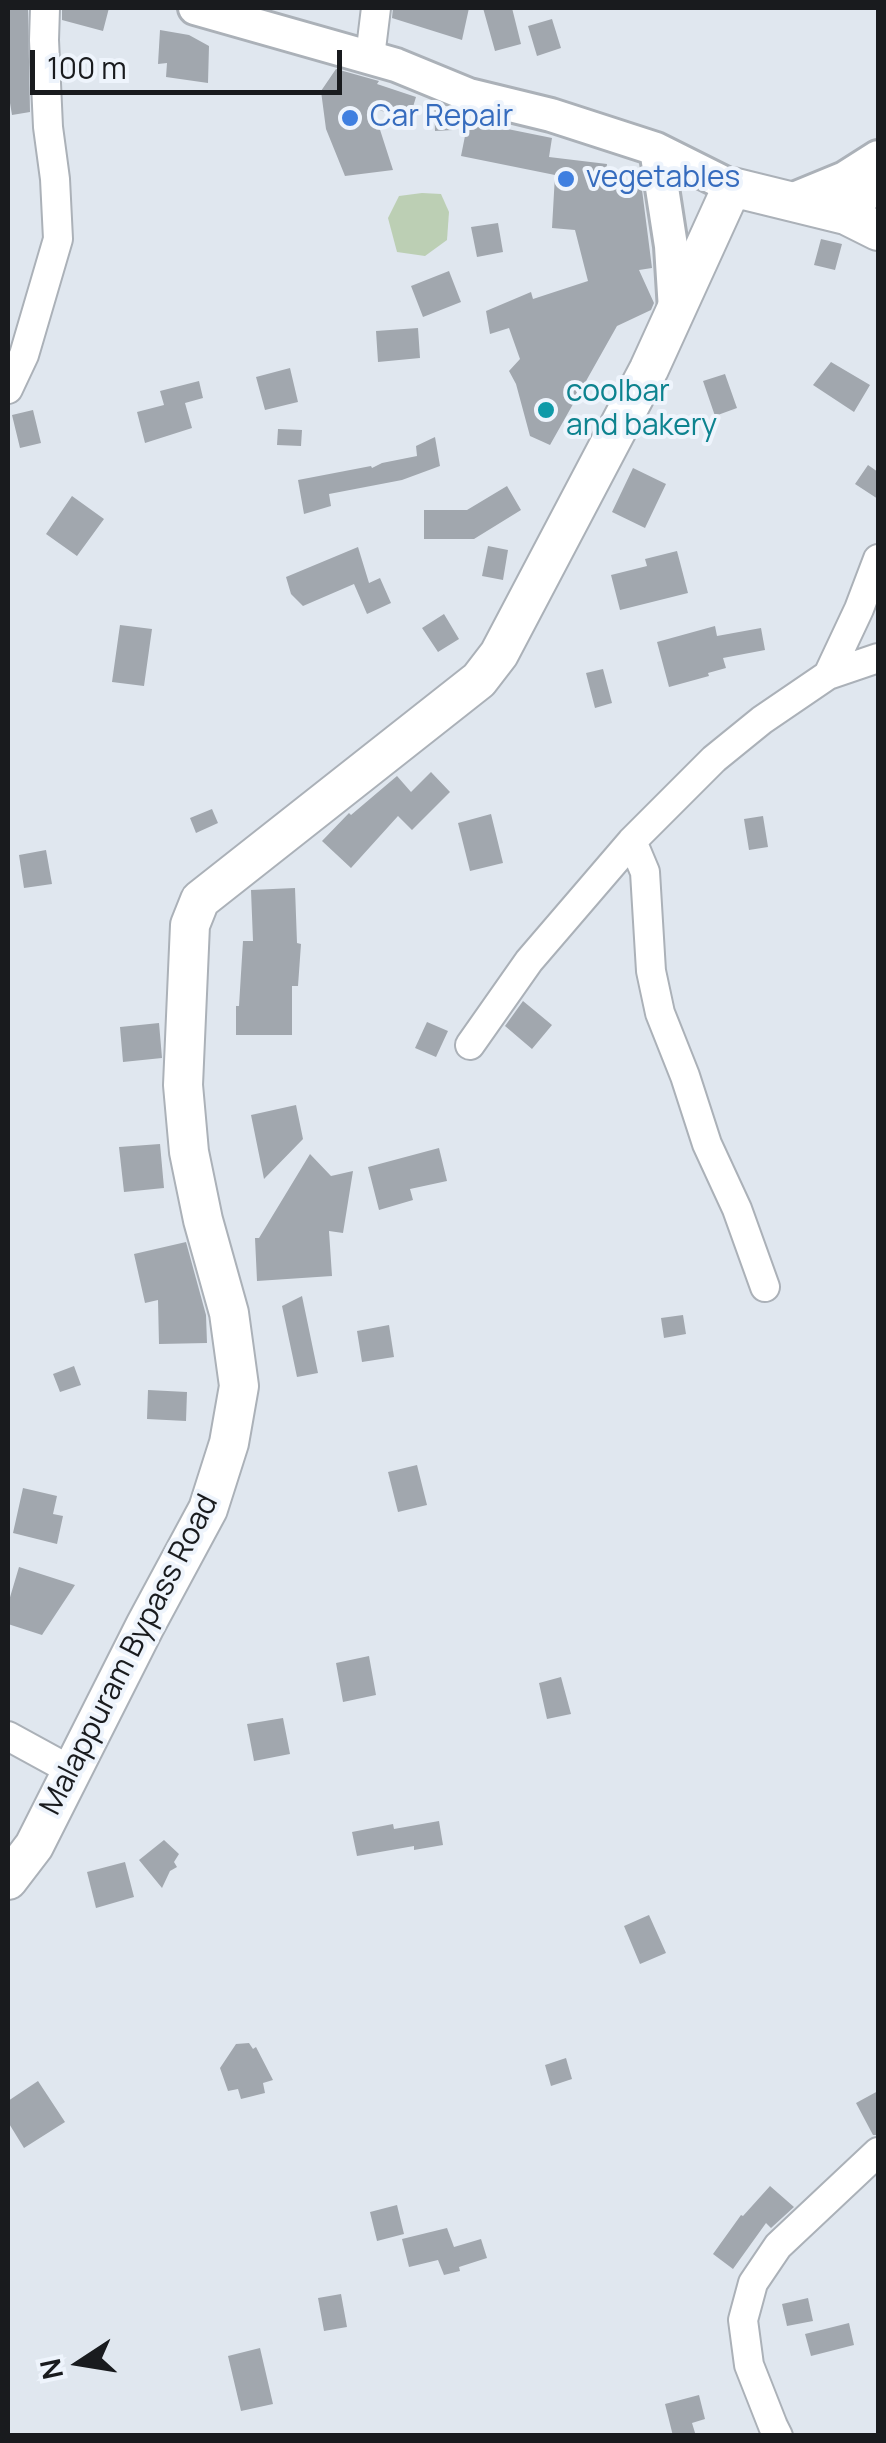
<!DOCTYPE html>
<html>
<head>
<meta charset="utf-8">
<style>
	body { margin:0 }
	#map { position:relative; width:886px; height:2443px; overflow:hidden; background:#e0e7ef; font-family:Manrope,sans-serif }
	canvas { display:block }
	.frame { position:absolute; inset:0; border:10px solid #191b1e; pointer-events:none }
	.north { position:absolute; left:30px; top:2313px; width:100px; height:100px; -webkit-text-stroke:8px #eef4fc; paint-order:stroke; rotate:258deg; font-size:28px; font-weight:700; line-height:40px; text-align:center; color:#191b1e }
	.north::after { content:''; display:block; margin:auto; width:35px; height:45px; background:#191b1e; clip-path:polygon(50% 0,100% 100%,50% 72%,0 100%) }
	.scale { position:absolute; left:30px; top:50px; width:312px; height:45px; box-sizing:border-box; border:5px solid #191b1e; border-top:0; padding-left:12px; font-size:30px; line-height:35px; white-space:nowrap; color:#191b1e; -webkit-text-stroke:8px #eef4fc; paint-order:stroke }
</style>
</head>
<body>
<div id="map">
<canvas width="886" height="2443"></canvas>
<div class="frame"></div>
<div class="north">N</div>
<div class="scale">100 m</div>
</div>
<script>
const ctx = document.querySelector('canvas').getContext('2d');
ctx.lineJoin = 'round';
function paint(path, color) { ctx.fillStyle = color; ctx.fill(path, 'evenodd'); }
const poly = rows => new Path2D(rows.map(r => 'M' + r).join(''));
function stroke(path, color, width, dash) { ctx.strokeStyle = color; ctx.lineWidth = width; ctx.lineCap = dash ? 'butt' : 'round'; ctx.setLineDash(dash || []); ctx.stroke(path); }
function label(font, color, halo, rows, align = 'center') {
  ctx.font = font + ' Manrope,sans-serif'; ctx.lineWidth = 8; ctx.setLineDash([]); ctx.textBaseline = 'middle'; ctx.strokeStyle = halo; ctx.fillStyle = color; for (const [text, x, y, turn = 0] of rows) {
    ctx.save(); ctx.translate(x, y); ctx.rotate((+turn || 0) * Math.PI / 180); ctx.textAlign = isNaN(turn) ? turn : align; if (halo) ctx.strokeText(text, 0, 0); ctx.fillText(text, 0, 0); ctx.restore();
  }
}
const green = poly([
	[422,193,441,194,449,212,447,240,425,256,397,252,388,218,399,196]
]);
const building = poly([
	[8,8,28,8,30,112,12,115,8,91],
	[62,8,109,8,103,31,62,20],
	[393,8,469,8,462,40,392,18],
	[483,8,512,8,521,44,495,51],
	[552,19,561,48,537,56,528,26],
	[160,30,189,35,209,46,208,83,166,77,167,63,158,64],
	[336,69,379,81,377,84,416,97,409,120,373,108,393,170,345,176,326,129,321,91],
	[434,102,452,110,453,130,435,131],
	[468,121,552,138,549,157,607,164,604,188,641,182,652,268,639,270,654,303,651,310,617,326,550,445,530,436,516,384,509,371,520,359,509,328,490,334,486,311,531,292,533,299,588,281,575,230,552,228,555,175,461,156],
	[498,223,503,252,477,257,471,227],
	[821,239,842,244,835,270,814,265],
	[449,271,461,302,423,317,411,286],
	[418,328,420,358,378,362,376,331],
	[831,362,870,385,854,412,813,385],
	[290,368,298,402,265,410,256,377],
	[725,374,737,408,715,416,703,381],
	[199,381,203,398,185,403,192,428,145,443,137,412,164,405,160,391],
	[33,410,41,443,20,448,12,415],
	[278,429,302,430,301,446,277,445],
	[435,437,440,466,402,480,329,494,331,506,304,514,298,480,371,466,372,468,382,463,417,456,416,446],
	[868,465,878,472,878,499,855,484],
	[633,468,666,484,645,528,612,512],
	[507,486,521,510,474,539,424,539,424,510,467,510],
	[72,496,104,519,77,556,46,534],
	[488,546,508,550,503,580,482,576],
	[358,547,369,583,380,578,391,603,367,614,354,584,303,606,291,594,286,577],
	[677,551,688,593,620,610,611,575,647,566,645,559],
	[444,614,459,639,438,652,422,628],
	[120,625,152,629,144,686,112,682],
	[715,626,717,636,761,628,765,650,723,658,726,668,708,673,709,676,669,687,657,642],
	[603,669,612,703,595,708,586,673],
	[431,772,450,792,412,830,398,816,351,868,322,841,349,813,351,815,397,776,411,792],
	[212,809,218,823,196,833,190,818],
	[491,814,503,863,470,871,458,823],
	[763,816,768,847,749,850,744,819],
	[46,850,52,884,24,888,19,855],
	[295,888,297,943,301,944,298,986,292,986,292,1035,236,1035,236,1006,239,1006,243,941,253,941,251,890],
	[523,1001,552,1025,532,1049,505,1026],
	[427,1022,448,1031,436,1057,415,1048],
	[159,1023,162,1058,123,1062,120,1027],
	[296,1105,303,1139,264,1179,251,1115],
	[160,1144,164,1188,124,1192,119,1147],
	[439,1148,447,1181,410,1189,413,1200,379,1210,368,1167],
	[310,1154,331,1176,353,1171,343,1233,329,1231,332,1276,257,1281,255,1238,259,1238],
	[186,1242,206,1315,207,1343,159,1344,158,1300,145,1303,134,1254],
	[302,1296,318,1373,297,1377,282,1306],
	[683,1315,686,1334,664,1338,661,1318],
	[389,1325,394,1357,362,1362,357,1331],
	[74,1366,81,1385,60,1392,53,1374],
	[148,1390,187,1392,186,1421,147,1419],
	[417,1465,427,1505,398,1512,388,1472],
	[23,1488,57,1496,53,1514,63,1516,57,1544,13,1533],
	[19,1567,75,1585,42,1635,8,1624,8,1604],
	[369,1656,376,1695,343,1702,336,1663],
	[561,1677,571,1714,547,1719,539,1683],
	[283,1718,290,1754,254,1761,247,1724],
	[439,1821,443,1845,414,1850,414,1846,357,1856,352,1832,393,1824,394,1829],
	[164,1840,179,1854,174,1862,177,1867,170,1871,162,1888,139,1860],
	[125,1862,134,1897,96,1908,87,1872],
	[649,1915,666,1953,640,1964,624,1926],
	[249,2043,253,2049,256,2047,273,2080,263,2083,265,2093,241,2099,238,2089,228,2091,220,2068,236,2044],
	[566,2058,572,2079,551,2086,545,2065],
	[38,2081,65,2122,24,2148,8,2122,8,2101],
	[878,2091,878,2135,873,2135,856,2103],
	[770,2186,794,2207,771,2228,766,2223,733,2269,713,2254,741,2215,743,2216],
	[397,2205,404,2234,377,2241,370,2212],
	[447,2228,454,2247,481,2239,487,2258,459,2267,460,2271,444,2275,438,2260,409,2267,402,2239],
	[341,2294,347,2327,324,2331,318,2298],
	[808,2298,813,2321,787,2326,782,2304],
	[849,2323,854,2345,811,2356,805,2334],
	[260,2348,273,2404,241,2411,228,2356],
	[699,2395,705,2419,692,2423,696,2436,673,2436,665,2404]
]);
const minor = poly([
	[370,57,376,8],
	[8,389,24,355,58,239,55,179,48,127,44,40,45,8],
	[828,675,859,609,878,559],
	[632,841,645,872,651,971,660,1013,685,1076,707,1144,737,1209,765,1287],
	[470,1045,529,961,632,841,714,759,762,720,828,675,878,658],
	[8,1736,72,1771],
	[778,2436,773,2426,749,2365,743,2320,753,2283,778,2246,878,2152]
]);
const major = poly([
	[195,8,396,65,469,95,551,115,656,149,732,187],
	[656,149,671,246,675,310],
	[789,201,845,178,878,157]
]);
const highway = poly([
	[846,215,878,173],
	[8,1880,34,1846,145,1626,208,1509,229,1443,239,1386,229,1313,203,1220,189,1152,183,1085,190,925,200,900,479,680,499,654,649,369,732,187,846,215,878,231]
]);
const markers = [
	[350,118,10,"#3f7fe0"],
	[566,179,10,"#3f7fe0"],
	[546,410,10,"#0f9aa8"]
];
const shopNames = [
	["Car Repair",370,118],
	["vegetables",586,179]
];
const cultureNames = [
	["coolbar",566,393],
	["and bakery",566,427]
];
const streetNames = [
	["Malappuram Bypass Road",130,1655,-63]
];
paint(green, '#bccfb4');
paint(building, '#a1a7ae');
stroke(minor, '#abb1b8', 32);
stroke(major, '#abb1b8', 38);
stroke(highway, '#abb1b8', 42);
stroke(minor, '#fff', 28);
stroke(major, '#fff', 32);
stroke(highway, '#fff', 38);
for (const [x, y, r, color] of markers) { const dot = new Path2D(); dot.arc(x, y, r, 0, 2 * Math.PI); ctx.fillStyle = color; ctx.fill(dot); stroke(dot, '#eef4fc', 4); }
label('30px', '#366cbe', '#eef4fc', shopNames, 'left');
label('30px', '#0d838f', '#eef4fc', cultureNames, 'left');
label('30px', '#191b1e', '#eef4fc', streetNames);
</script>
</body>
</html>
